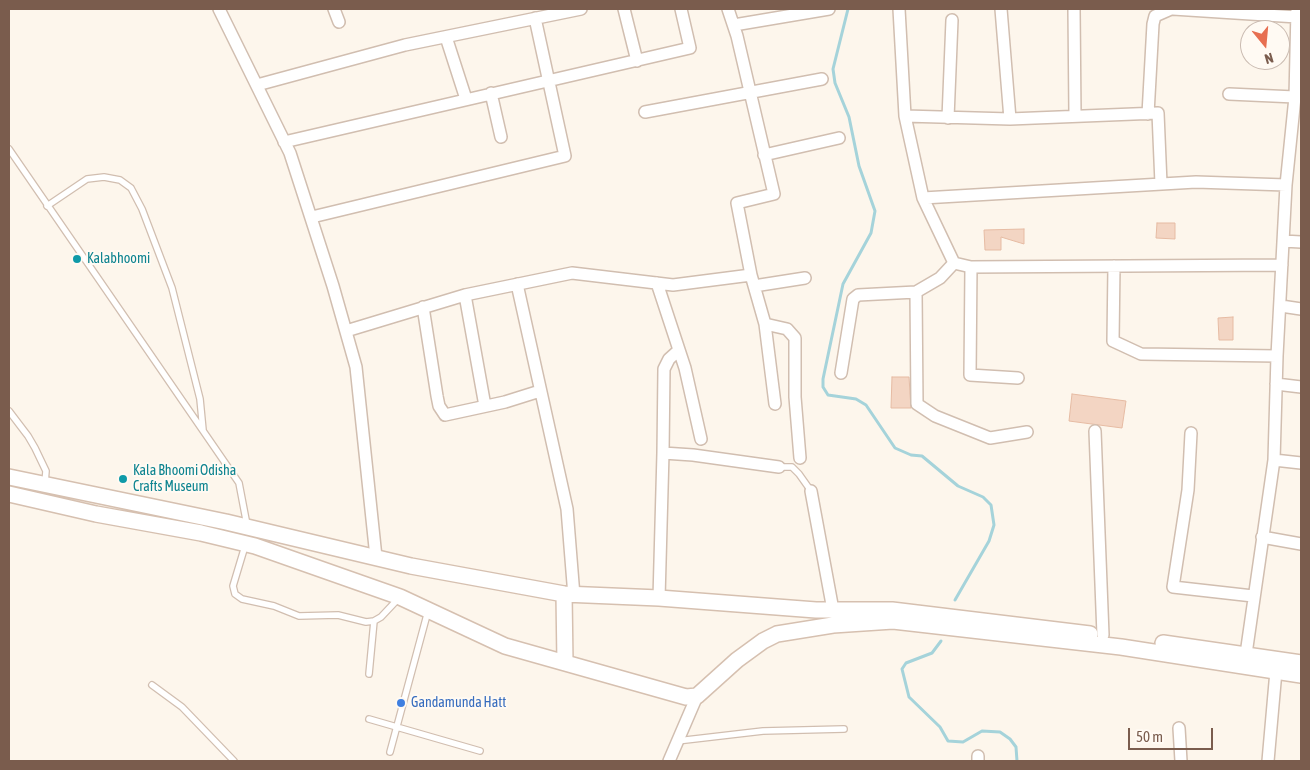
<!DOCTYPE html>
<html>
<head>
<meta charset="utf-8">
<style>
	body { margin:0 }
	#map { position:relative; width:1310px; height:770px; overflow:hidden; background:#fdf6ec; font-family:"Asap Condensed",sans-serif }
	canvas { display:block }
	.frame { position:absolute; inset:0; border:10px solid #7a5c4d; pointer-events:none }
	.north { position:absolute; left:1240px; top:20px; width:50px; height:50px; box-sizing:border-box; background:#fffaf3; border:1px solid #cabbb1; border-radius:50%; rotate:163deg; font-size:14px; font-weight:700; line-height:20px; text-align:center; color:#7a5c4d }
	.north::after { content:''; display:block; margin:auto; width:18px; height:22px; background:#e76f51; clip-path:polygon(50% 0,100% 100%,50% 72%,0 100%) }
	.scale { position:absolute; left:1128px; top:728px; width:85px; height:22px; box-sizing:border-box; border:2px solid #7a5c4d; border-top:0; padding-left:6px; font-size:15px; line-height:18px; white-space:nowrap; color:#7a5c4d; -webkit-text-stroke:4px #fffaf3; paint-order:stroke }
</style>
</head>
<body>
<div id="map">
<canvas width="1310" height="770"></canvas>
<div class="frame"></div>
<div class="north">N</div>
<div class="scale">50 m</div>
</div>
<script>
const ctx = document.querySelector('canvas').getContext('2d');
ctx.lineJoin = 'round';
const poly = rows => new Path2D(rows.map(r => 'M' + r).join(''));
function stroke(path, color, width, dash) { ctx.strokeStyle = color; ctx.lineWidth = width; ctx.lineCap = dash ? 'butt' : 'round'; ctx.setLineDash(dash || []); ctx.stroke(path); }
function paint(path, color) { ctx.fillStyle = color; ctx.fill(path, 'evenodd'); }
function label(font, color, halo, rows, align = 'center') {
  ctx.font = font + ' "Asap Condensed",sans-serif'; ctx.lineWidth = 4; ctx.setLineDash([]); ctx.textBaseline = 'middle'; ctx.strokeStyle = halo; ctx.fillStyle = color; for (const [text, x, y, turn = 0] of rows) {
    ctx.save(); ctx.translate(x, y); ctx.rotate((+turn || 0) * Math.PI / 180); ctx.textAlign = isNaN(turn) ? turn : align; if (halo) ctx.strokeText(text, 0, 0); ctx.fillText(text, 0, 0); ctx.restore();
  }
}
const stream = poly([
	[848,9,833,69,835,83,849,117,859,166,875,211,871,233,843,284,823,379,823,387,828,395,856,399,866,405,895,448,911,455,922,456,958,486,983,497,991,505,994,525,989,541,955,600],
	[941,641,932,653,906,663,902,669,909,697,940,727,948,741,963,742,982,731,1000,732,1010,739,1016,747,1017,761]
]);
const building = poly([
	[1157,223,1175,223,1175,239,1156,238,1157,223],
	[1024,229,1024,244,1001,237,1001,250,985,250,984,230,1024,229],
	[1233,317,1233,340,1219,340,1218,318,1233,317],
	[892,377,909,377,911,408,891,408,892,377],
	[1072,394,1126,401,1122,428,1069,421,1072,394]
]);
const lane = poly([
	[9,149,239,483,247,525],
	[47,206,87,179,104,177,120,180,131,188,142,209,172,288,200,399,203,430],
	[9,411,28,436,35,448,46,471,45,483],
	[779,467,792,467,799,474,811,491],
	[245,546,233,586,235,594,242,599,274,606,299,616,338,615,366,622,374,621,381,617,398,599],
	[369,674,374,621],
	[152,685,182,707,234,761],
	[369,719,480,751],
	[677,741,763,731,844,729],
	[390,752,428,611]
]);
const street = poly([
	[219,9,290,153,333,286,356,367,376,557],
	[334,9,339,22],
	[624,9,637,61],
	[899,9,905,116,923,198,954,263,971,267,1282,265],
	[1074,9,1075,115],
	[1173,9,1297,17],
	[734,25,829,9],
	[446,37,466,99],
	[257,85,405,45,581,9],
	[491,93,501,137],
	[1229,94,1295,97],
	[645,112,822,79],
	[1148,114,1153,24,1155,16,1171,9],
	[905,116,1010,119,1001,9],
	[948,118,952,20],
	[1010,119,1158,113,1161,184],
	[284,142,690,48,681,9],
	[764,155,839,138],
	[923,198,1196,182,1286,185],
	[312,217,565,156,535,18],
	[1283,241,1301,242],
	[1114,266,1113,341,1141,354,1277,356],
	[971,267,970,375,1018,378],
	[751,275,765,324,775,404],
	[657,283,685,368,701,439],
	[517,284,567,509,574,596],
	[754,286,805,278],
	[916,292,917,404,935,416,990,438,1027,432],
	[465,295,485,406],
	[1281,306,1301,309],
	[423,307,437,396,439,406,445,415,505,402,540,391],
	[765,324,787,329,795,338,795,397,800,458],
	[346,331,465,295,572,273,673,285,751,275,737,203,774,194,737,36,728,9],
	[841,373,853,299,858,295,916,292,940,278,954,263],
	[1276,384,1301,387],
	[1095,431,1103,635],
	[1191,433,1188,490,1173,587,1253,596],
	[663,453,664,369,669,359,679,350],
	[1274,460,1301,463],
	[811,491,833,610],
	[1262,537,1301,544],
	[659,598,663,453,693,455,779,467],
	[1246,654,1274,460,1277,356,1286,185,1295,97,1297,9],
	[1179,728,1181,761],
	[669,761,697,696],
	[978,761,978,756],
	[1268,761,1276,671]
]);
const secondary = poly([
	[9,477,226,522,411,566,564,594,659,598,816,610,892,610,1090,634],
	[9,494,96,514,201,533,255,546,400,597,505,646,686,697,697,696,737,660,763,641,777,634,833,625,893,621,1121,647,1301,675],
	[564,594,565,663],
	[1163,643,1301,663]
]);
const markers = [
	[77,259,5,"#0f9aa8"],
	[123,479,5,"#0f9aa8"],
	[401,703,5,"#3f7fe0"]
];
const cultureNames = [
	["Kalabhoomi",87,259],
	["Kala Bhoomi Odisha",133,471],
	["Crafts Museum",133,487]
];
const shopNames = [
	["Gandamunda Hatt",411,703]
];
stroke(stream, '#a5d3da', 3);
paint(building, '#f3d5c3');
stroke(building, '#e6bba3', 1);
stroke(lane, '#d1beb0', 8);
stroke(street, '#d1beb0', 14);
stroke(secondary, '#d6c0b0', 18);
stroke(lane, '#fff', 5.5);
stroke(street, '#fff', 11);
stroke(secondary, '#fff', 15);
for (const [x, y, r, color] of markers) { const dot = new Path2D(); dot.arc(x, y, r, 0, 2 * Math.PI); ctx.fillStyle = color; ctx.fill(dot); stroke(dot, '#fffaf3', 2); }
label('14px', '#0d838f', '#fffaf3', cultureNames, 'left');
label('14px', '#366cbe', '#fffaf3', shopNames, 'left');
</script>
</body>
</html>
